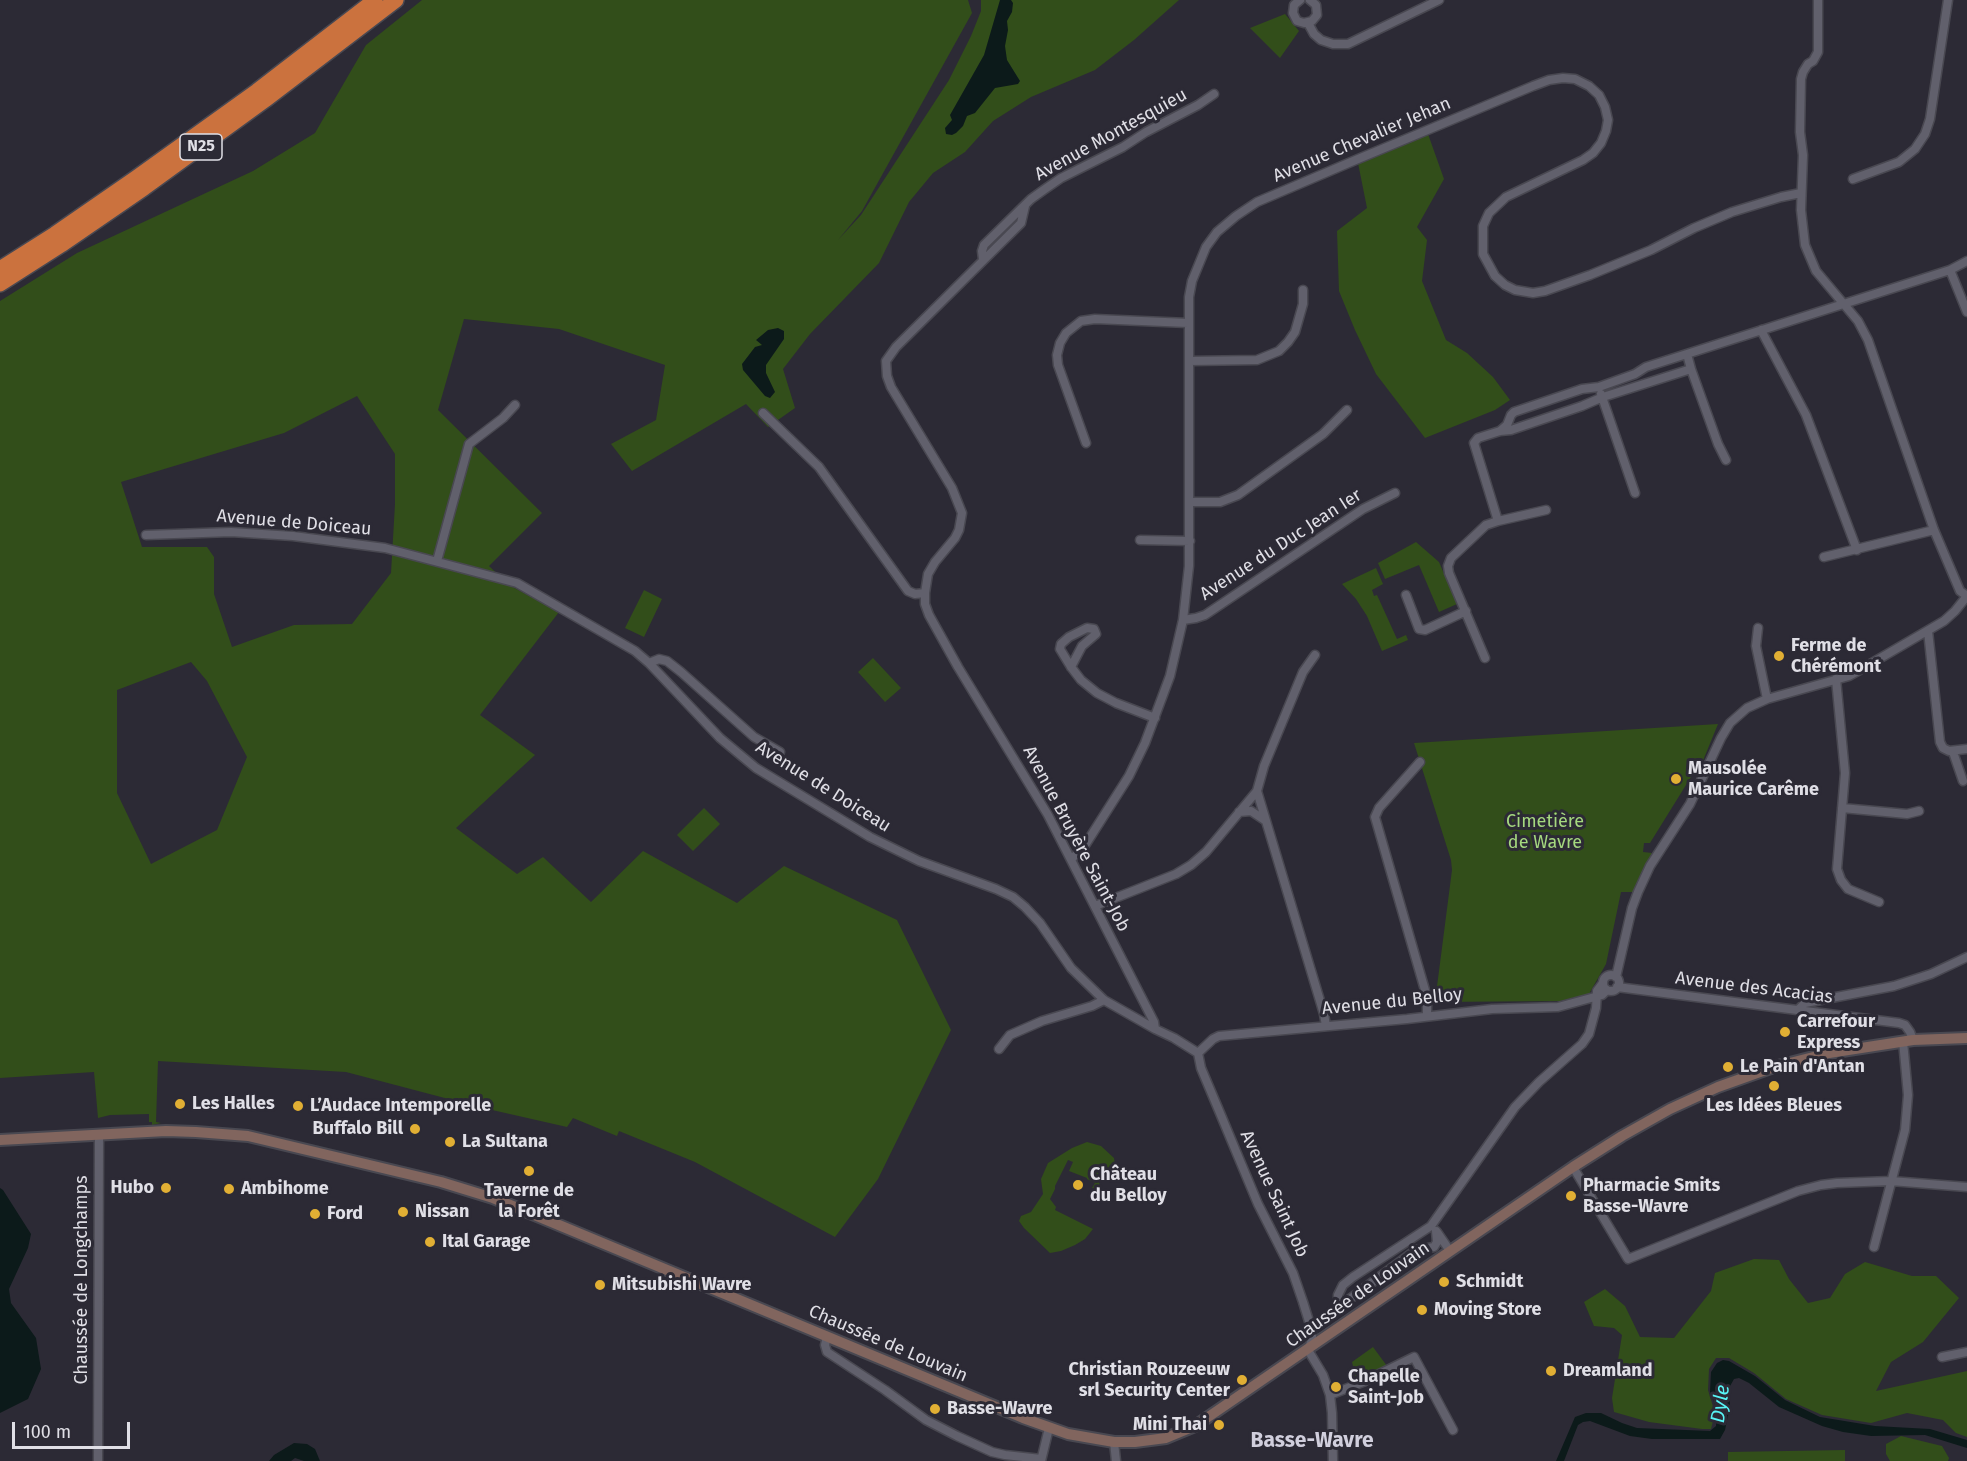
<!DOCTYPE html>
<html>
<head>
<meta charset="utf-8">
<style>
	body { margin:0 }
	#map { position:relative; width:1967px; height:1461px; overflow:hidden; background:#2c2a35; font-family:"Fira Sans",sans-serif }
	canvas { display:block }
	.scale { position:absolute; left:12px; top:1422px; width:118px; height:27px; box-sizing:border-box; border:3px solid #e0dfe6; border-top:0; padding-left:8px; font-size:18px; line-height:21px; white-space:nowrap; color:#e0dfe6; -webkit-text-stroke:4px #2c2a35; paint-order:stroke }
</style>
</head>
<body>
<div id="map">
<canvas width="1967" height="1461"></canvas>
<div class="scale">100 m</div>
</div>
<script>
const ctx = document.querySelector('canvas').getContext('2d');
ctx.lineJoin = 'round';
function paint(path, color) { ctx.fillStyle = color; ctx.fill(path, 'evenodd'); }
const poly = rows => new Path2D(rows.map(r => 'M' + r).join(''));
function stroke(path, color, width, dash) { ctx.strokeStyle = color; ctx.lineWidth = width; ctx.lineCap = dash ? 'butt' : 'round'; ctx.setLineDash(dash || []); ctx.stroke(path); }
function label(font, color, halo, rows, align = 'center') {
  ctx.font = font + ' "Fira Sans",sans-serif'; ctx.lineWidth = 6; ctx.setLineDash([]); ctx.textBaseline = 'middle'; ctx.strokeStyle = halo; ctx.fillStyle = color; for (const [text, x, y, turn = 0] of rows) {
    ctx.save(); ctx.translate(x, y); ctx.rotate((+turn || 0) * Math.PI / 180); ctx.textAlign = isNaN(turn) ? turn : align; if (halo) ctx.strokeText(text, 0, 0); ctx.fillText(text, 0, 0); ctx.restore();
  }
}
const green = poly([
	[422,0,968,0,972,13,862,211,838,240,861,215,949,80,971,36,981,11,981,0,1179,0,1134,40,1095,70,1031,97,993,121,965,152,933,173,909,202,879,263,810,334,783,369,795,408,768,427,746,404,632,471,611,444,656,420,665,365,559,329,464,319,438,410,542,513,489,566,509,585,559,612,480,715,535,755,456,828,517,874,543,857,591,902,643,851,737,903,784,866,897,920,951,1030,878,1179,835,1237,695,1162,619,1131,617,1136,573,1118,567,1127,479,1107,346,1072,158,1061,156,1122,161,1123,152,1125,152,1122,149,1122,149,1114,110,1115,98,1118,94,1072,0,1078,0,301,77,253,253,171,315,133,366,45],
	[357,396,395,454,395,504,391,573,352,624,294,625,232,647,214,594,214,557,207,547,142,547,121,482,284,433],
	[191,662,207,681,247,757,217,830,151,864,117,793,117,690],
	[1285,14,1299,31,1280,58,1250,28],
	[1428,134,1444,179,1417,227,1427,240,1422,281,1446,340,1467,353,1493,377,1510,400,1495,410,1425,438,1376,374,1355,330,1339,291,1337,231,1367,208,1358,163],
	[1416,542,1439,562,1457,604,1439,612,1419,565,1385,579,1378,563],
	[1376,568,1383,584,1372,590,1374,596,1377,595,1397,639,1406,635,1408,640,1382,651,1367,616,1356,599,1342,584],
	[644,590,662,599,644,637,625,628],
	[873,658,901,688,885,702,858,672],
	[1718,724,1702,763,1699,764,1650,843,1644,843,1643,852,1652,853,1633,892,1621,892,1606,964,1589,994,1560,1001,1435,1002,1452,870,1451,860,1414,743],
	[704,808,720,824,693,851,677,835],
	[1087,1142,1101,1146,1114,1158,1116,1172,1113,1179,1111,1180,1103,1176,1099,1182,1100,1186,1107,1192,1109,1196,1104,1198,1099,1196,1099,1192,1092,1188,1095,1183,1087,1179,1087,1178,1069,1171,1073,1162,1068,1160,1055,1186,1055,1189,1050,1199,1056,1207,1055,1210,1093,1229,1085,1239,1075,1245,1061,1251,1050,1253,1024,1228,1019,1221,1021,1216,1031,1212,1043,1194,1041,1179,1048,1163,1072,1148],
	[1754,1259,1779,1260,1789,1279,1808,1303,1830,1298,1845,1274,1865,1262,1912,1276,1936,1276,1959,1298,1923,1342,1891,1362,1876,1391,1967,1371,1967,1437,1956,1433,1943,1420,1907,1413,1871,1423,1822,1415,1786,1399,1754,1373,1729,1358,1716,1358,1709,1369,1708,1390,1715,1413,1711,1429,1702,1429,1649,1422,1614,1412,1612,1398,1622,1335,1614,1328,1594,1326,1584,1302,1605,1289,1625,1306,1640,1337,1674,1338,1711,1291,1715,1273],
	[1373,1347,1387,1366,1357,1382,1352,1362],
	[1901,1436,1942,1446,1949,1458,1948,1461,1890,1461,1886,1454,1886,1444],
	[1845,1450,1845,1461,1728,1461,1728,1452]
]);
const water = poly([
	[1000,0,1011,0,1013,3,1012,12,1007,21,1008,30,1005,46,1007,60,1020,81,1018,84,995,88,975,113,967,116,963,126,956,133,952,135,946,134,945,128,952,120,950,115,984,55],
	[778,328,784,331,784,339,766,365,766,373,775,392,770,398,765,396,743,370,742,364,755,347,762,345,756,340,768,330],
	[0,1188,3,1190,31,1234,28,1248,9,1289,11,1303,36,1338,41,1369,28,1399,0,1413],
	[1723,1360,1729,1361,1755,1376,1785,1400,1820,1417,1875,1426,1930,1429,1967,1440,1967,1448,1925,1435,1871,1436,1843,1432,1822,1426,1779,1407,1749,1383,1739,1378,1734,1379,1729,1388,1730,1406,1725,1430,1720,1439,1652,1439,1630,1436,1590,1421,1583,1422,1578,1425,1564,1461,1556,1461,1575,1417,1586,1413,1601,1413,1622,1423,1637,1428,1710,1431,1716,1426,1717,1410,1710,1392,1711,1372,1717,1363],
	[294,1443,307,1444,315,1449,320,1461,304,1461,295,1458,291,1461,269,1461,274,1455]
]);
const street = poly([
	[1300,0,1294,5,1293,13,1297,21,1304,23,1312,21,1317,15,1316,5,1310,0],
	[1818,0,1818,52,1813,61,1808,64,1803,72,1801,79,1800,132,1803,155,1801,210,1805,245,1816,271,1858,321,1868,340,1934,530,1960,591,1967,596],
	[1308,23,1314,34,1321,40,1333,44,1348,44,1439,0],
	[1853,179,1899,162,1915,149,1925,134,1930,119,1948,0],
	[1025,206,1021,223,896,347,886,361,887,376,891,387,952,488,962,513,959,530,955,538,935,562,928,574,925,593,925,604,929,615,958,667,1048,815,1154,1022,1155,1029,1174,1038,1198,1053],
	[983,259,982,251,984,245,1031,199,1045,189,1061,178,1123,147,1146,132,1198,105,1214,94],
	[1950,270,1967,312],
	[1761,330,1806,415,1857,550],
	[1190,361,1257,360,1279,351,1288,342,1295,332,1303,304,1303,290],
	[1691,369,1718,444,1726,460],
	[1601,394,1635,493],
	[763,413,819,467,908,591,915,594,925,593],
	[1500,431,1507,425,1511,415,1514,412,1582,389,1599,387,1635,374,1646,367,1950,270,1967,261],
	[1086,443,1058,365,1057,355,1060,343,1066,333,1081,321,1095,319,1188,323],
	[1190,502,1220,502,1238,495,1323,434,1347,410],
	[1498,521,1546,510],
	[146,535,231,532,293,536,385,548,517,583,635,651,649,663,720,738,756,768,870,837,919,861,996,889,1013,897,1025,907,1040,923,1071,968,1104,1000,1155,1029],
	[1140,540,1190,541],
	[1824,557,1934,530],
	[437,561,469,444,503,418,515,405],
	[1406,595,1419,629,1425,630,1466,611],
	[1183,620,1196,618,1205,615,1363,509,1395,493],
	[1758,628,1756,646,1767,699],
	[1928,631,1940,742,1943,748,1949,751,1967,749],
	[1485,658,1449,573,1448,566,1451,558,1486,525,1498,521,1474,443,1478,438,1500,431,1511,430,1582,406,1603,397,1691,369,1687,354],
	[649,663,659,659,667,661,681,672,754,737,780,752],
	[1071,667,1082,646,1096,634,1094,629,1087,628,1069,637,1061,644,1060,649,1071,667,1081,680,1097,693,1116,703,1155,718],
	[1836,679,1845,773,1837,869,1841,880,1848,889,1879,902],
	[1953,752,1963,781],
	[1420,762,1379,808,1375,817,1427,997,1427,1016],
	[1257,791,1324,1014,1326,1026],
	[1842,808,1907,814,1919,811],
	[1239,812,1251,811,1266,821],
	[1071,859,1082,850,1129,776,1145,743,1170,676,1183,620,1189,566,1189,297,1192,281,1206,247,1217,232,1236,216,1257,202,1358,159,1533,86,1549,80,1563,78,1575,79,1589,86,1599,95,1605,107,1608,120,1606,131,1601,143,1593,153,1583,160,1506,197,1489,213,1483,226,1483,254,1495,276,1505,285,1515,290,1533,293,1545,291,1590,275,1651,250,1694,228,1732,212,1781,197,1801,193],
	[1095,906,1176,874,1191,865,1206,852,1257,791,1264,766,1303,672,1315,655],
	'1603 983a8 8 0 1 1 16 0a8 8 0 1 1-16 0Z',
	[1616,977,1632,908,1638,892,1650,866,1690,804,1721,738,1730,723,1747,708,1767,699,1849,676,1865,667,1944,621,1955,611,1967,596],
	[1617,987,1899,1023,1905,1025,1910,1032,1913,1040],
	[1799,1009,1805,1003,1894,986,1931,974,1967,957],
	[999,1049,1010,1035,1042,1021,1092,1006,1104,1000],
	[1198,1053,1201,1068,1220,1113,1258,1204,1293,1273,1303,1302,1312,1331,1312,1340,1308,1350,1323,1375,1330,1395,1332,1413,1333,1461],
	[1198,1053,1213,1039,1219,1036,1407,1019,1492,1009,1558,1007,1602,995,1607,990],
	[1573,1167,1628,1259,1798,1191,1821,1185,1837,1183,1891,1181,1967,1187],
	[1436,1231,1437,1242,1434,1247,1416,1250,1343,1304,1338,1300,1338,1295,1343,1285,1353,1277,1431,1226,1515,1107,1539,1082,1582,1044,1589,1034,1596,1008,1597,991,1603,983],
	[1437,1232,1450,1251],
	[1874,1247,1905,1130,1908,1095,1903,1041],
	[827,1337,825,1345,827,1352,885,1390,926,1420,957,1436,992,1452,1005,1455,1041,1459],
	[1942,1357,1967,1352],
	[1330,1395,1363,1382,1414,1357,1453,1430],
	[1114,1442,1116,1461],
	[98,1461,99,1135],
	[1041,1461,1049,1428]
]);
const secondary = poly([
	[0,1140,166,1131,196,1132,248,1136,441,1182,493,1198,542,1218,1023,1418,1068,1434,1114,1442,1135,1442,1166,1438,1195,1426,1573,1167,1622,1136,1670,1109,1718,1087,1774,1067,1829,1053,1913,1040,1967,1038]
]);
const highway = poly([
	[0,269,55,234,136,178,257,91,375,0],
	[0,284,61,245,144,188,265,100,396,0]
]);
const markers = [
	[1779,656,6,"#e1af34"],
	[1676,779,6,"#e1af34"],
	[1785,1032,6,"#e1af34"],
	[1728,1067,6,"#e1af34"],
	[1774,1086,6,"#e1af34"],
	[180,1104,6,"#e1af34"],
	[298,1106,6,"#e1af34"],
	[415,1129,6,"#e1af34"],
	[450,1142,6,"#e1af34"],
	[529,1171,6,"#e1af34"],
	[1078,1185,6,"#e1af34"],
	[166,1188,6,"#e1af34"],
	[229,1189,6,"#e1af34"],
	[1571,1196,6,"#e1af34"],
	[403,1212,6,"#e1af34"],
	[315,1214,6,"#e1af34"],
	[430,1242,6,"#e1af34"],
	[1444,1282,6,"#e1af34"],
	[600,1285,6,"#e1af34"],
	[1422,1310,6,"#e1af34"],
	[1551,1371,6,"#e1af34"],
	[1242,1380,6,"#e1af34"],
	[1336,1387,6,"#e1af34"],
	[935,1409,6,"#e1af34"],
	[1219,1425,6,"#e1af34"]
];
const shields = [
	[201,147,42]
];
const shieldNames = [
	["N25",201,147]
];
const streetNames = [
	["Avenue Montesquieu",1111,135,-29],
	["Avenue Chevalier Jehan",1362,140,-23],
	["Avenue de Doiceau",294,523,5],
	["Avenue du Duc Jean Ier",1281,545,-33],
	["Avenue de Doiceau",823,787,32],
	["Avenue Bruyère Saint-Job",1076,839,62],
	["Avenue des Acacias",1754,988,7],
	["Avenue du Belloy",1392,1002,-6],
	["Avenue Saint Job",1274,1194,65],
	["Chaussée de Longchamps",82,1280,-90],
	["Chaussée de Louvain",1358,1295,-35],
	["Chaussée de Louvain",888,1344,23]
];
const poiNames = [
	["Ferme de",1791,646],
	["Chérémont",1791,667],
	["Mausolée",1688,769],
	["Maurice Carême",1688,790],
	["Carrefour",1797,1022],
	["Express",1797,1043],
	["Le Pain d'Antan",1740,1067],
	["Les Halles",192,1104],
	["L’Audace Intemporelle",310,1106],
	["Les Idées Bleues",1774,1106,"center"],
	["Buffalo Bill",403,1129,"right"],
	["La Sultana",462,1142],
	["Château",1090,1175],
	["du Belloy",1090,1196],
	["Pharmacie Smits",1583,1186],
	["Basse-Wavre",1583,1207],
	["Hubo",154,1188,"right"],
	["Ambihome",241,1189],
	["Taverne de",529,1191,"center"],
	["la Forêt",529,1212,"center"],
	["Nissan",415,1212],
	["Ford",327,1214],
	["Ital Garage",442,1242],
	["Schmidt",1456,1282],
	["Mitsubishi Wavre",612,1285],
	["Moving Store",1434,1310],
	["Christian Rouzeeuw",1230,1370,"right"],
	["srl Security Center",1230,1391,"right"],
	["Dreamland",1563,1371],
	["Chapelle",1348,1377],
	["Saint-Job",1348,1398],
	["Basse-Wavre",947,1409],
	["Mini Thai",1207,1425,"right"]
];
const parkNames = [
	["Cimetière",1545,822],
	["de Wavre",1545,843]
];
const waterNames = [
	["Dyle",1721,1404,-82]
];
const quarterNames = [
	["Basse-Wavre",1312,1441]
];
paint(green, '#324e1a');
paint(water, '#0c1a1a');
stroke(street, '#494851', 11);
stroke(secondary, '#494851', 14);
stroke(highway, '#494851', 18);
stroke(street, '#61606c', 8);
stroke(secondary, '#81655e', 10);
stroke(highway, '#cb723e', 15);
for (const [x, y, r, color] of markers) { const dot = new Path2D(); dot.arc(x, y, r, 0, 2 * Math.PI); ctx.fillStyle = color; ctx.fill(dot); stroke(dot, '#2c2a35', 2); }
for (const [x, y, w] of shields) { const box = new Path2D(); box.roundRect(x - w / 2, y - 13, w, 26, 4.5); ctx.fillStyle = '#2c2a35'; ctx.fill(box); stroke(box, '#e0dfe6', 1.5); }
label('bold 16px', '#e0dfe6', null, shieldNames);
label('18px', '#e0dfe6', '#2c2a35', streetNames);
label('bold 18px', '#e0dfe6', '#2c2a35', poiNames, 'left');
label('18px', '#a5d87f', '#2c2a35', parkNames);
label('italic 20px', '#57f4f6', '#2c2a35', waterNames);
label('bold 21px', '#d1cfdd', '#2c2a35', quarterNames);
</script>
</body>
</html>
